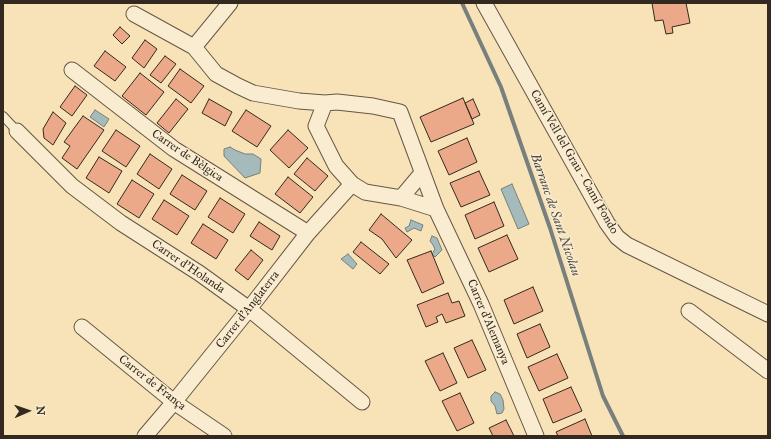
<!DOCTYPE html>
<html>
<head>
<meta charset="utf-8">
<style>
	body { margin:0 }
	#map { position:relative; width:771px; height:439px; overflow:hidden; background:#f8e2b7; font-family:"IM FELL Great Primer",serif }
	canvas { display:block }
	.frame { position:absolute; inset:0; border:4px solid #34291e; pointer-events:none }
	.north { position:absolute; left:8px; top:391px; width:40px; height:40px; -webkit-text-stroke:3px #faecd0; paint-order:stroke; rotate:88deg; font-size:11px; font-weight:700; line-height:16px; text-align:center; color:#34291e }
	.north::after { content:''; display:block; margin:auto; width:14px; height:18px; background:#34291e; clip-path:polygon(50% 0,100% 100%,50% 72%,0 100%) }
</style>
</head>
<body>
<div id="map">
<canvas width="771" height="439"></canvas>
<div class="frame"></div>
<div class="north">N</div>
</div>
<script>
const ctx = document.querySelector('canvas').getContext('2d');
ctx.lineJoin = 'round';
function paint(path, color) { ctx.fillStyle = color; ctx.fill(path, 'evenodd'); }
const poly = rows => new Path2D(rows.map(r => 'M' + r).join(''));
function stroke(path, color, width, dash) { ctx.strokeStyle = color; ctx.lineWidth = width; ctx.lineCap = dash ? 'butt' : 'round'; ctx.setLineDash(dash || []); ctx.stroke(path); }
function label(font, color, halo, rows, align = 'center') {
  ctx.font = font + ' "IM FELL Great Primer",serif'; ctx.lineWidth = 3; ctx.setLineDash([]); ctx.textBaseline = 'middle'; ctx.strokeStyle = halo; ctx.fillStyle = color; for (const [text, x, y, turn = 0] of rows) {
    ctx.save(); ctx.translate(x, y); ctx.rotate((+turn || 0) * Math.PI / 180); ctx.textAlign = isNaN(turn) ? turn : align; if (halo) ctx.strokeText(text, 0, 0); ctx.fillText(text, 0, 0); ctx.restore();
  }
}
const water = poly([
	[95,110,109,119,104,127,90,117,95,110],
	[230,147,235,150,245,154,253,154,261,159,260,173,245,178,224,156,224,149,230,147],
	[512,184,529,224,518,229,501,189,512,184],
	[411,220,423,225,421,231,414,228,407,232,405,228,409,226,411,220],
	[432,236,437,238,442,250,435,257,432,254,435,249,433,245,430,241,432,236],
	[348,254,357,264,353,269,341,259,348,254],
	[495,392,500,394,503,400,504,409,502,413,497,414,495,406,491,401,491,396,495,392]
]);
const stream = poly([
	[462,3,501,87,550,228,603,396,623,436]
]);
const building = poly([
	[652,3,686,3,690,23,672,27,673,33,666,34,663,20,655,21,652,3],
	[120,27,130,36,122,44,113,35,120,27],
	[145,40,157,49,144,68,132,58,145,40],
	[105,51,126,67,115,81,94,66,105,51],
	[165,56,176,64,161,83,150,75,165,56],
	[180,69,204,86,191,103,168,86,180,69],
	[140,73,164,92,146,115,122,96,140,73],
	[75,86,87,95,72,116,60,107,75,86],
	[463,98,474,124,431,142,420,117,463,98],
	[176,99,188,109,169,133,157,123,176,99],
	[209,99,232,112,225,126,202,113,209,99],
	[473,99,480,115,472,119,465,103,473,99],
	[246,110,271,126,257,147,232,131,246,110],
	[53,112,66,123,53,145,44,138,43,129,53,112],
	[83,116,104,130,77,169,62,158,70,146,64,142,83,116],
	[116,130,140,146,126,167,102,151,116,130],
	[288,130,308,148,289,168,270,150,288,130],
	[467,138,477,162,449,175,438,151,467,138],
	[150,154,172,169,159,189,137,174,150,154],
	[99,157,122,171,109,193,86,178,99,157],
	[307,158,328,176,315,191,294,174,307,158],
	[479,171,490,195,461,207,450,183,479,171],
	[182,175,207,191,195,210,170,194,182,175],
	[288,177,313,197,300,213,275,194,288,177],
	[132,180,154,194,139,218,117,204,132,180],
	[220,198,245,214,233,233,208,217,220,198],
	[164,200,189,216,177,235,152,219,164,200],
	[494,202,504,226,475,239,465,215,494,202],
	[381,214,412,240,396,258,382,239,369,230,381,214],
	[259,222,280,236,272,250,250,236,259,222],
	[203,224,228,240,216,259,191,243,203,224],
	[507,235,518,259,489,272,478,248,507,235],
	[361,242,389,264,380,274,353,252,361,242],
	[251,250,263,260,248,280,235,270,251,250],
	[431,251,444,283,422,293,407,260,431,251],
	[533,287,543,311,514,324,504,300,533,287],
	[448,293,452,303,459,301,465,316,446,323,442,314,436,317,438,322,426,327,417,305,448,293],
	[540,324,550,347,527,358,517,334,540,324],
	[472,340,486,370,468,378,454,348,472,340],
	[443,353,457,383,440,391,425,361,443,353],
	[557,354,568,378,539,391,528,367,557,354],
	[571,387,582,411,553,423,543,399,571,387],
	[460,393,474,423,457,431,442,401,460,393],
	[585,419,592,436,558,436,556,432,585,419],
	[506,420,514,436,493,436,489,428,506,420]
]);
const lane = poly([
	[3,116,17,131]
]);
const street = poly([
	[484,3,607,223,617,237,627,245,768,314],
	[134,14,194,47,216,74,238,86,253,93,299,101,325,103],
	[194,47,230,3],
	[72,70,174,149,308,233],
	[17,131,72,186,121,223,199,273,249,309,362,402],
	[422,173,401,198,365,192,352,184,336,166,316,126,325,103,337,102,373,106,400,112,436,209,481,304,536,436],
	[401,198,436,209],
	[689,311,768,371],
	[82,327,174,402,224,436],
	[145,436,174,402,249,309,308,233,352,184]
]);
const streetNames = [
	["Carrer de Bèlgica",187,156,34],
	["Camí Vell del Grau - Camí Fondo",574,162,60],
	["Carrer d'Holanda",188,267,34],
	["Carrer d'Anglaterra",248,310,-52],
	["Carrer d'Alemanya",488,322,67],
	["Carrer de França",152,383,38]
];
const waterNames = [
	["Barranc de Sant Nicolau",555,215,71]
];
paint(water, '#a4babb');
stroke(water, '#77807c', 1);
stroke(stream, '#77807c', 4);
paint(building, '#eba989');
stroke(building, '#34291e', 1);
stroke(lane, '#655744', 10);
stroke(street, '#655744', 17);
stroke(lane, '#faecd0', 8);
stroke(street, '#faecd0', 15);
label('12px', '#34291e', '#faecd0', streetNames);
label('italic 13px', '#504d45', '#faecd0', waterNames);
</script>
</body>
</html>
